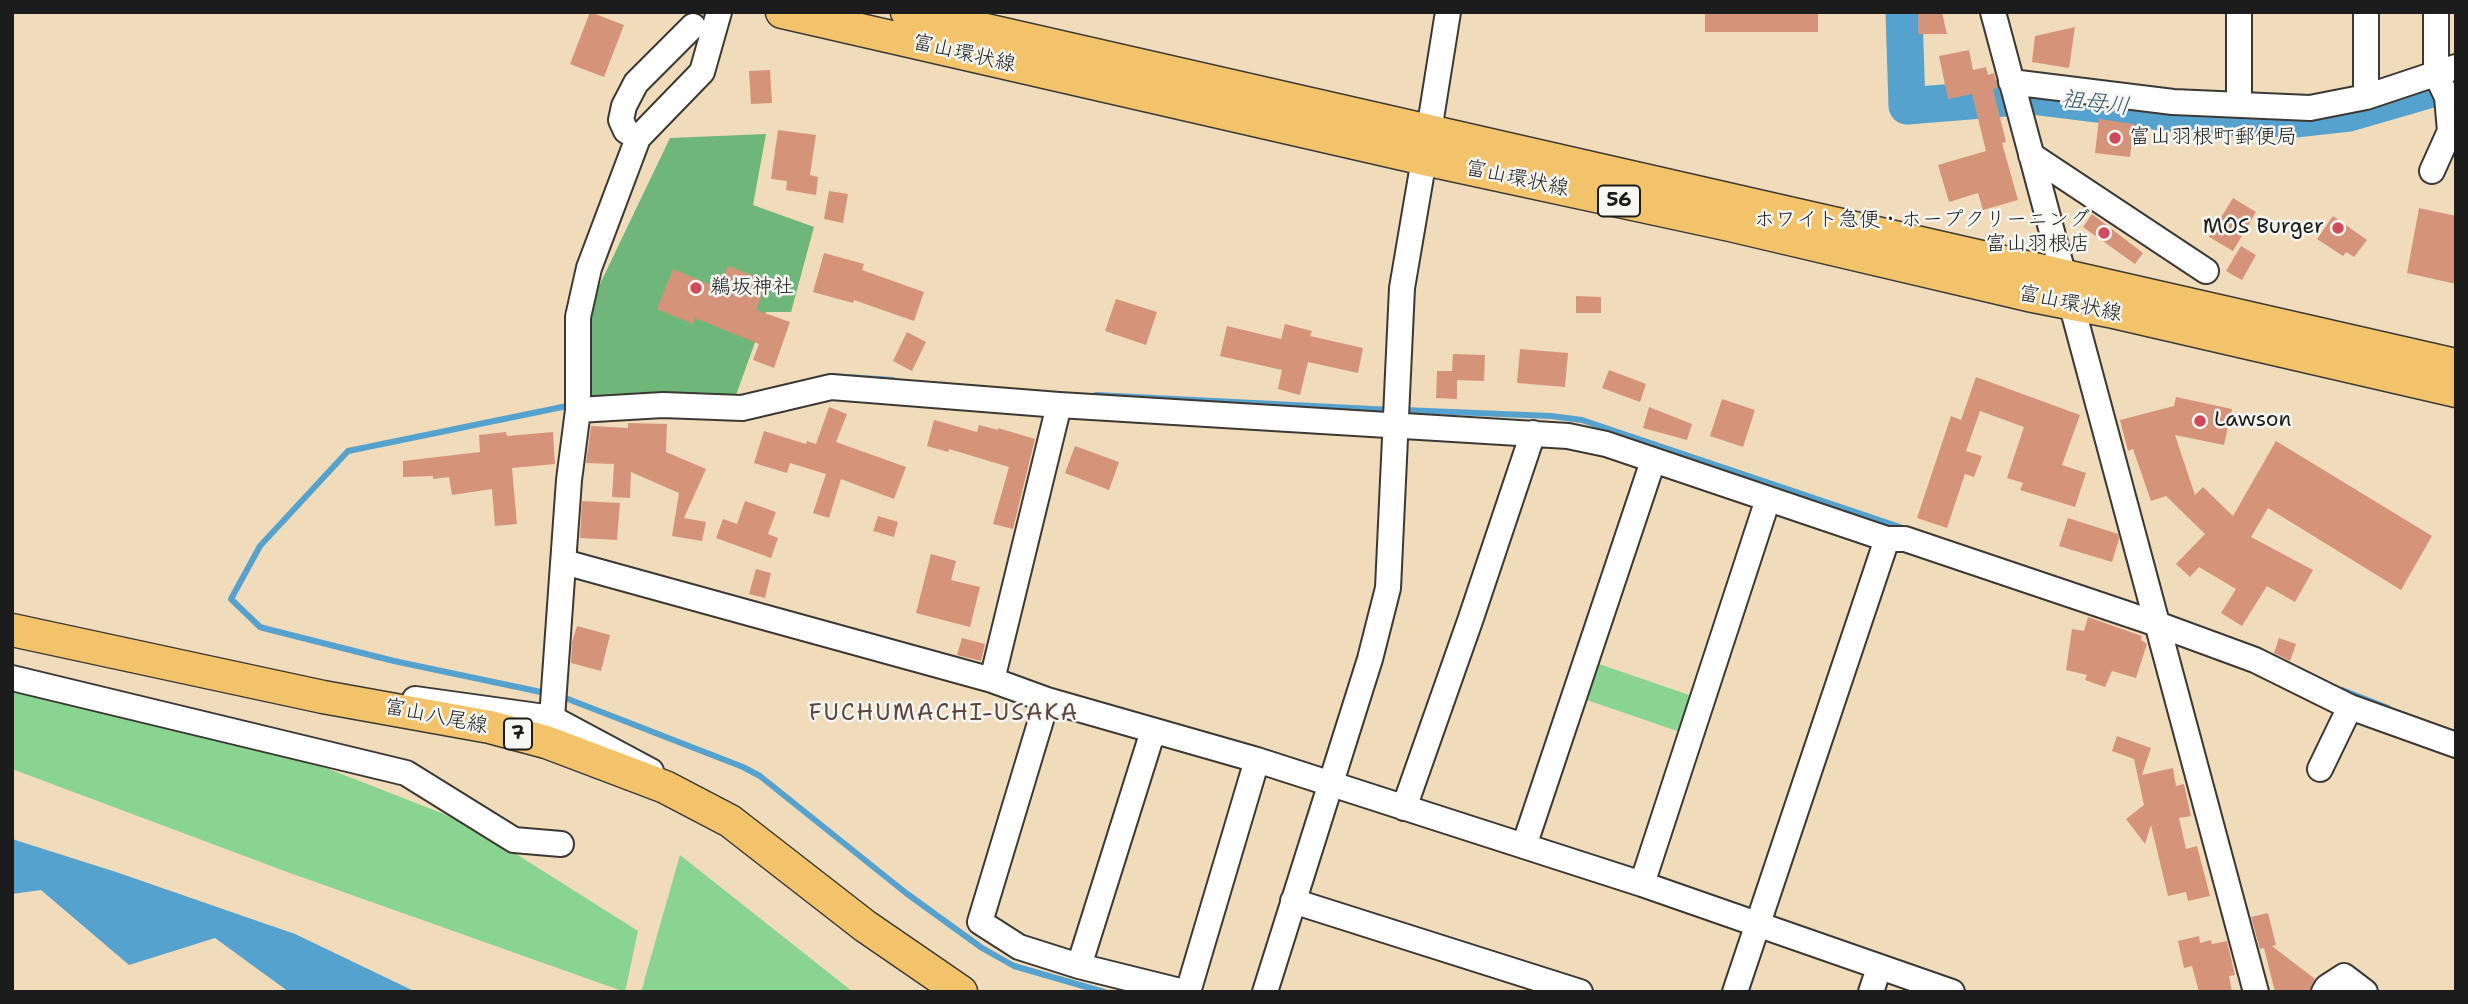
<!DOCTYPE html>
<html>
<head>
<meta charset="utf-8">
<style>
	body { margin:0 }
	#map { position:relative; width:2468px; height:1004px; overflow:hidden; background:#f0dbba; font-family:"Shantell Sans",sans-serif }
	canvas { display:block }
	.frame { position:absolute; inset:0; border:14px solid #1c1c1c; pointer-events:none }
</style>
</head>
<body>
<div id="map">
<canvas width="2468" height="1004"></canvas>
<div class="frame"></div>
</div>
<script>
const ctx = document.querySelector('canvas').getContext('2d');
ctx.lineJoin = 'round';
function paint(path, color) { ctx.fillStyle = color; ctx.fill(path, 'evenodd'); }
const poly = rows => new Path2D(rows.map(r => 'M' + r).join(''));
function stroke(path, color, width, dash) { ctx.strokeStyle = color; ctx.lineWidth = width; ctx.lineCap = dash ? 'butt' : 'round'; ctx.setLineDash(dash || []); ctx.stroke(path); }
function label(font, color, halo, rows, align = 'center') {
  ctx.font = font + ' "Shantell Sans","Klee One",sans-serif'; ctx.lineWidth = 5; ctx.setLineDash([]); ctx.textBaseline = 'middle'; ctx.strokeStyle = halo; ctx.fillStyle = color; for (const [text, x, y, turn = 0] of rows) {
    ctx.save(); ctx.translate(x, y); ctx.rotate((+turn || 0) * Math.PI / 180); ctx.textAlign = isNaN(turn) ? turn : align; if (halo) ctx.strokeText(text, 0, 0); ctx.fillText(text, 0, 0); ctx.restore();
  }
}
const green = poly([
	[1596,663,1692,696,1680,732,1584,699],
	[12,691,303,759,467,823,638,931,625,992,290,873,12,769],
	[680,855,853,992,641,992]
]);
const forest = poly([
	[766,134,753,205,814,227,791,312,766,312,736,395,587,405,588,309,670,138]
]);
const water = poly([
	[12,839,116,872,295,934,416,992,289,992,215,938,129,965,41,890,12,894]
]);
const stream = poly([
	[830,376,893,380],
	[1096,395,1392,410],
	[1403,410,1551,416,1582,420,1906,529],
	[2342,690,2388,708],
	[541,692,394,661,267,629,260,627,231,599,260,546,348,451,572,405],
	[568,699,743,767,760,776,906,893,982,948,1014,966,1104,992]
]);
const river = poly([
	[1904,12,1907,106,2031,96,2201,117,2295,119,2349,113,2456,82]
]);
const building = poly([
	[590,12,624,25,604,77,570,64],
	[1705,12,1818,12,1818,32,1705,32],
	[1918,12,1942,12,1947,34,1918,34],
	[2075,27,2069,68,2032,62,2035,36],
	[1969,50,1973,70,1986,67,1988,75,1994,73,1998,88,1993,89,2006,142,2002,143,2018,200,1983,210,1978,193,1949,202,1938,165,1986,151,1972,94,1948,99,1939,56],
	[770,70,772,103,751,104,749,71],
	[2099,119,2134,124,2130,157,2095,153],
	[778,130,816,135,810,175,818,177,816,195,786,190,787,181,771,179],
	[829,191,848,194,843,223,824,219],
	[2233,198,2256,212,2233,251,2209,237],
	[2419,208,2456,216,2456,284,2407,273],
	[2092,214,2143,253,2135,264,2083,227],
	[2333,216,2367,240,2354,257,2346,252,2343,256,2317,239],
	[2241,246,2256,255,2242,280,2226,271],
	[824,253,864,264,862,270,924,292,914,321,854,300,853,303,813,292],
	[728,266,767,281,756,310,790,322,774,368,753,360,759,344,695,318,693,324,657,309,673,269,718,288],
	[1576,296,1601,297,1601,313,1576,313],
	[1116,299,1157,312,1146,345,1105,331],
	[1285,324,1312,331,1310,336,1363,348,1358,373,1308,362,1300,395,1278,389,1282,370,1220,356,1227,326,1281,339],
	[907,332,926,342,912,371,893,361],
	[1520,349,1568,353,1565,387,1517,383],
	[1453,354,1485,355,1484,381,1457,380,1457,399,1436,398,1437,371,1452,371],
	[1609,370,1646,384,1640,402,1602,388],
	[1976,377,2080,415,2062,465,2086,473,2075,507,2020,490,2023,483,2007,478,2024,427,1980,411,1966,451,1982,456,1974,477,1965,474,1947,528,1917,518,1951,416,1961,420],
	[2176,397,2232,409,2224,445,2175,435,2195,495,2203,487,2233,516,2276,441,2432,536,2401,590,2268,508,2251,537,2313,570,2295,602,2267,586,2242,626,2221,613,2236,589,2199,567,2190,577,2176,564,2205,534,2166,496,2151,501,2133,449,2128,451,2120,420,2174,406],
	[1722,399,1755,410,1743,447,1710,436],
	[829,407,847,414,836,442,906,467,894,499,841,479,829,518,813,513,826,474,790,463,787,473,754,463,764,431,806,444,807,441,816,444],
	[1649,407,1692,424,1687,440,1643,428],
	[934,420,977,432,979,425,998,430,998,428,1035,439,1013,529,993,524,1009,467,949,449,948,452,927,446],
	[628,423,667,424,666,452,706,469,684,518,706,522,702,541,672,536,679,493,631,472,630,498,612,497,614,464,586,463,591,426,628,428],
	[506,432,507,436,553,432,555,464,512,468,517,524,495,526,492,489,452,495,449,477,433,479,433,476,403,477,403,461,480,452,479,435],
	[1075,446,1119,462,1109,490,1065,473],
	[582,501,620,503,617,540,580,538],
	[745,501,776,512,768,534,778,538,771,558,716,538,723,519,737,524],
	[878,516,898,522,894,537,873,531],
	[2068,518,2118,534,2119,539,2112,562,2059,546],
	[931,554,956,561,951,580,980,587,970,627,916,613],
	[756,569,771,573,765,598,749,594],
	[2088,617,2142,636,2141,640,2147,644,2136,678,2112,671,2105,687,2085,680,2087,675,2066,670,2072,629,2084,631],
	[577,626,610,635,601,671,571,663,572,642],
	[962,638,985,644,981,661,957,655],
	[2279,638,2296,644,2290,661,2274,653],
	[2117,736,2151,748,2142,775,2173,768,2176,786,2184,784,2191,816,2179,818,2186,849,2197,846,2210,896,2188,901,2186,892,2168,896,2151,825,2145,844,2126,819,2144,805,2134,759,2112,751],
	[2268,913,2276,945,2272,946,2315,979,2309,992,2275,992,2264,948,2260,949,2251,917],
	[2199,936,2200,943,2211,940,2212,944,2227,941,2235,975,2229,976,2232,992,2199,992,2192,966,2184,968,2178,941]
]);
const minorTunnel = poly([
	[693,26,706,12]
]);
const minor = poly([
	[1993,12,2256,992],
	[2239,12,2239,105],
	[2366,12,2366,97],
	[2011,82,2173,102,2310,108,2366,97,2456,67],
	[1429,131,1448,12],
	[638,138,626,131,621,120,624,106,636,83,693,26],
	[2031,155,2206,271],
	[2432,171,2450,131,2447,97,2436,74,2436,12],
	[578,410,663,405,742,408,831,387,1059,405,1568,436,1606,444,1887,539,1905,539,2157,624,2255,660,2350,707,2456,745],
	[564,562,992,680,1047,700,1257,760,1642,884,1952,992],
	[12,678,406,773,514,840,561,844],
	[992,680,1059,405],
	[415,699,552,718,651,771],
	[1047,700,980,922,1019,947,1079,966,1184,992],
	[552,718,569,480,578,410,578,317,589,268,638,138,702,72,719,12],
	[2320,769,2350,707],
	[1404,808,1471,618,1533,433],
	[1524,846,1653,461],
	[1642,884,1768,499],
	[1293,901,1580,992],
	[1079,966,1153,731],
	[1188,992,1257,760],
	[1265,992,1370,659,1388,588,1402,288,1424,159],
	[1735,992,1887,539],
	[1871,992,1879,968],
	[2324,992,2327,987,2344,976,2365,992]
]);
const major = poly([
	[782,12,1424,159,1730,225,2028,295,2109,311,2456,391],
	[907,12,2456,365],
	[12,630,323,697,490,727,546,742,665,787,730,821,865,926,961,992]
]);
const markers = [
	[2115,138,7,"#d1495b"],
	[2338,228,7,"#d1495b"],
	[2104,233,7,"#d1495b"],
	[696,288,7,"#d1495b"],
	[2200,421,7,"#d1495b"]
];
const shields = [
	[1619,201,42],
	[518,734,28]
];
const shieldNames = [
	["56",1619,201],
	["7",518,734]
];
const streetNames = [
	["富山環状線",964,54,13],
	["富山環状線",1517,179,12],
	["富山環状線",2070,304,12],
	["富山八尾線",436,717,11]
];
const poiNames = [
	["富山羽根町郵便局",2129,138],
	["ホワイト急便・ホープクリーニング",2090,221,"right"],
	["富山羽根店",2090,245,"right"],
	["MOS Burger",2324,228,"right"],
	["鵜坂神社",710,288],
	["Lawson",2214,421]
];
const waterNames = [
	["祖母川",2095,104,7]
];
const neighbourhoodNames = [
	["FUCHUMACHI-USAKA",944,714]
];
paint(green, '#8ad491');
paint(forest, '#6fb67b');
paint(water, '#56a2ce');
stroke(stream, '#56a2ce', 6);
stroke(river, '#56a2ce', 37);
paint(building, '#d5947a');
stroke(minorTunnel, '#c6b59a', 24, [24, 12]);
stroke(minor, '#3c3934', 28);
stroke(major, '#3c3934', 35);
stroke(minor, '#fff', 24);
stroke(major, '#f2c36a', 32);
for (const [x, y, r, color] of markers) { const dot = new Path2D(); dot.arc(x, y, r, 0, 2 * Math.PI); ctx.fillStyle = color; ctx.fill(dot); stroke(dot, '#f6f6f2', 2.5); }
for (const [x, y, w] of shields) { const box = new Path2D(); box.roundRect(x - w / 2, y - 15.5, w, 31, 5); ctx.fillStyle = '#f6f6f2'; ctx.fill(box); stroke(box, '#1c1c1c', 2); }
label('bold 19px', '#1c1c1c', null, shieldNames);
label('21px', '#1c1c1c', '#f6f6f2', streetNames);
label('21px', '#1c1c1c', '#f6f6f2', poiNames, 'left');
label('italic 23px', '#36586c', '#f6f6f2', waterNames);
ctx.letterSpacing = '2px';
label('23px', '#5d463d', '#f6f6f2', neighbourhoodNames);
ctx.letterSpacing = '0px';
</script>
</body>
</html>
